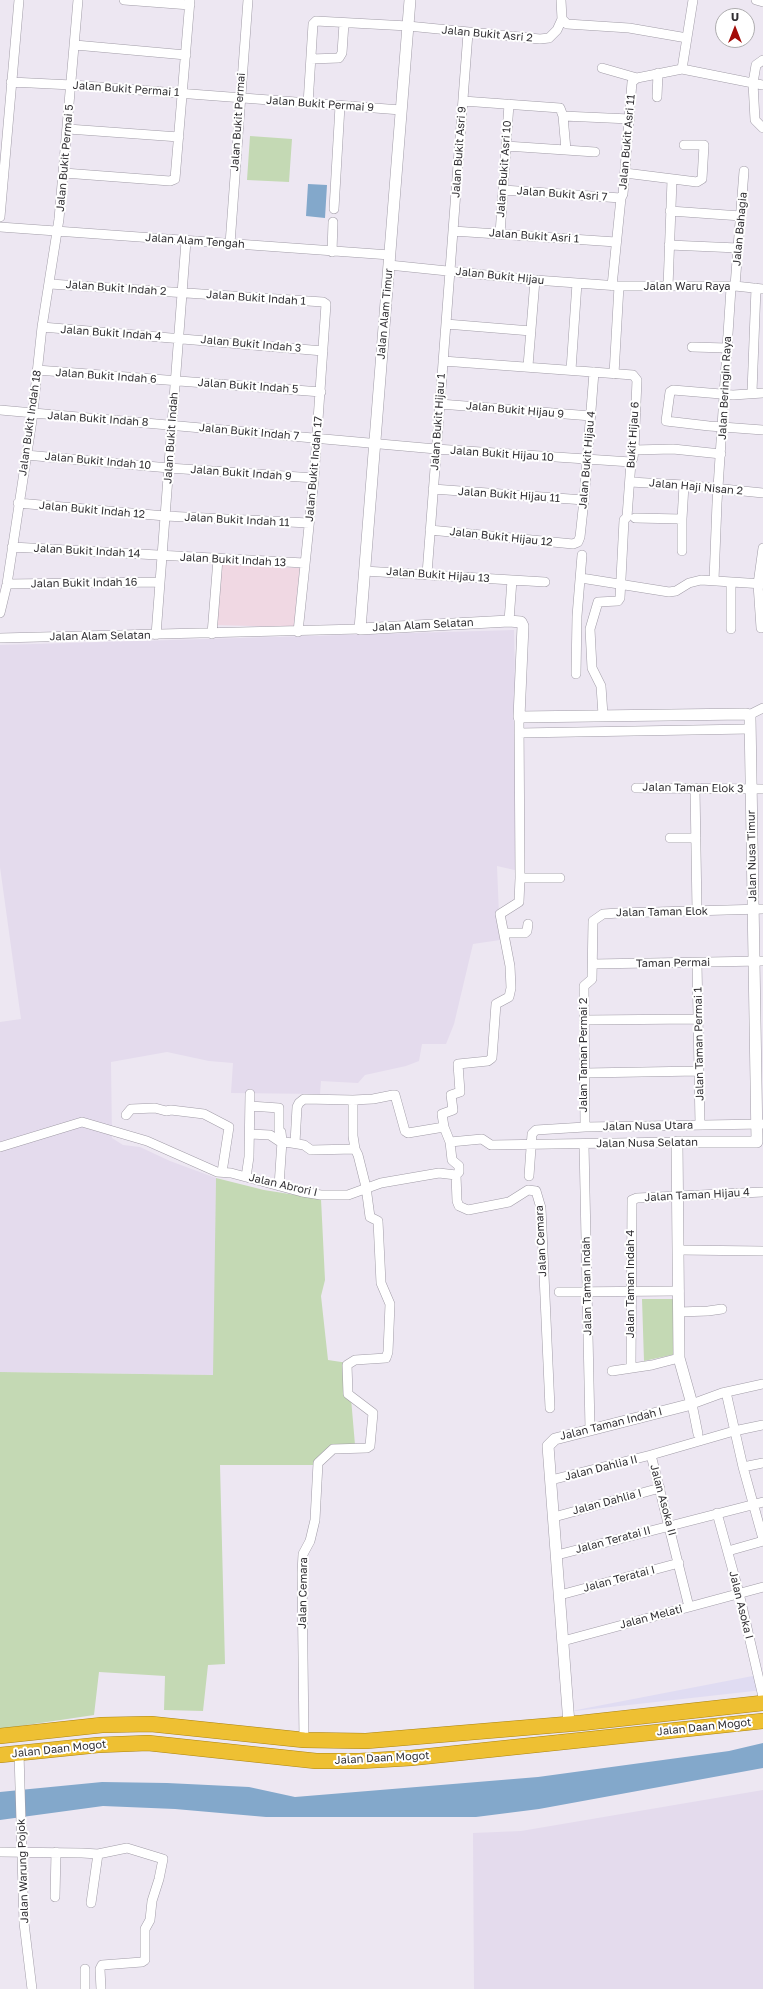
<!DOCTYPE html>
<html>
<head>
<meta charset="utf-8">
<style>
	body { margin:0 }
	#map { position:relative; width:763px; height:1989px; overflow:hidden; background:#ede7f2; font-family:"Golos Text",sans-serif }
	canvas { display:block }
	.north { position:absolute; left:715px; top:8px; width:40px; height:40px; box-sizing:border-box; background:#fff; border:1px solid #adacae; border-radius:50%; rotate:0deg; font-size:11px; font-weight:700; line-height:16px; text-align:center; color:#323034 }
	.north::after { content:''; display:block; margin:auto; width:14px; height:18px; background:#a30b08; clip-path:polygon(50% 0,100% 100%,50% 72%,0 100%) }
</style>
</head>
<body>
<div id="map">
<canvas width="763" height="1989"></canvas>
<div class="north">U</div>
</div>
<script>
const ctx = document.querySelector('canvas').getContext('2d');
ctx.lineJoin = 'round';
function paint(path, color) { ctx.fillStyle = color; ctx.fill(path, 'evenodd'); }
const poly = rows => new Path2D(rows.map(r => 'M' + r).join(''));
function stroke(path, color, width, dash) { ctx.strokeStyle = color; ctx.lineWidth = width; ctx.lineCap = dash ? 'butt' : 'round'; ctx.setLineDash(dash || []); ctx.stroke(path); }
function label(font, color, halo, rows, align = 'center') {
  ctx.font = font + ' "Golos Text",sans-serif'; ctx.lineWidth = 4; ctx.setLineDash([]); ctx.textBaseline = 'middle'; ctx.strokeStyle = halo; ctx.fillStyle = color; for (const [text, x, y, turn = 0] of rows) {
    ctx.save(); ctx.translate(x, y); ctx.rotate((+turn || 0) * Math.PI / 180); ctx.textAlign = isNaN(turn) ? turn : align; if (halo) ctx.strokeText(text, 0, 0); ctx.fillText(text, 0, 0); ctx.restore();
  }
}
const commercial = poly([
	[763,1674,763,1690,566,1712]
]);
const built = poly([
	[514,630,519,871,497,866,500,940,473,944,454,1024,446,1044,422,1044,419,1061,406,1066,365,1075,358,1083,321,1081,320,1094,231,1093,233,1063,209,1061,167,1052,111,1062,112,1138,123,1145,140,1147,170,1161,216,1178,214,1375,0,1372,0,1022,21,1019,0,867,0,645],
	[763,1790,763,1989,474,1989,473,1833,521,1831]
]);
const education = poly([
	[218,564,300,568,294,627,213,625]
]);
const green = poly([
	[250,136,292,139,289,182,247,180],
	[216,1178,264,1190,321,1199,325,1280,321,1296,328,1360,348,1363,355,1445,330,1448,314,1465,220,1465,225,1664,208,1665,203,1711,164,1710,165,1676,99,1672,94,1715,0,1729,0,1372,213,1375],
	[642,1299,675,1299,676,1354,644,1361]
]);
const water = poly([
	[308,184,327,185,325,218,306,216],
	[763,1743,763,1768,539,1809,476,1817,266,1817,175,1809,103,1806,0,1820,0,1792,30,1789,102,1782,167,1783,249,1787,295,1797,538,1777,729,1751]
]);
const minor = poly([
	[124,0,190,5],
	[756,0,763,2],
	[562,19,567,24,629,28,687,38],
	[75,45,186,55],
	[311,59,339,58,342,53,344,23],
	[763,60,756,65,753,83,755,120,763,128],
	[602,68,637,78],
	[682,69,763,85],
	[682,69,693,0],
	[11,82,72,85,401,110],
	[657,97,658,73],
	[463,101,560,108,563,116,566,150],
	[308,104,313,24,316,21,408,26,540,39,549,38,557,30,562,19,561,0],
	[563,116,630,119],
	[68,129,179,137],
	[506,146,595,152],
	[64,173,170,181,175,179,190,0],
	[625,173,697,182,702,179,704,145,684,145],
	[503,190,621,198],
	[334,209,340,106],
	[670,211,741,216],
	[0,217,19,0],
	[0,227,390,255],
	[453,231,616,242],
	[500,234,509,104],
	[230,244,248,0],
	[669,245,738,248],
	[332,252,333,222],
	[389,265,535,280,619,286,735,286,763,289],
	[50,284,323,302,326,304,314,478,298,632],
	[612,286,621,198,623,194,632,82,637,78,682,69],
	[735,286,744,171],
	[668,287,672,180],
	[446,324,531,331],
	[42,327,323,351],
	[692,347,727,348],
	[443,361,633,375,637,380,634,450,633,458,631,462,627,517,624,520,620,598,618,601,598,602,590,629,592,668,601,686,603,715],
	[528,366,535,280],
	[37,370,321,392],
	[571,370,577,283],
	[614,374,619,286],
	[752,392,756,288],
	[763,393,733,395,673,390,670,392,666,421,709,426,763,430],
	[440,404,591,416],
	[0,410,436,449,631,462],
	[634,450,673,449,721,454],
	[26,455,169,468,314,478],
	[630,482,684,485,763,493],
	[433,489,584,500],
	[18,503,165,516,309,523],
	[635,518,682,519,684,485],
	[682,519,682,551],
	[430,530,573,544,578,542,580,537,584,500,594,372],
	[12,547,304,563],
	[364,571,545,582],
	[427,574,468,33],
	[581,578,669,592,676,591,689,583,701,580,763,584],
	[714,580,717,503,731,288],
	[731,583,731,629],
	[7,584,160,582],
	[0,613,7,584,32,420,42,327,59,219,78,0],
	[509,621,512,580],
	[761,628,758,584,763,548],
	[212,634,218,559],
	[156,635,186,241],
	[0,638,360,629],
	[576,674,577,616,582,555],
	[749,715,763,708],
	[519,733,750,729],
	[636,788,763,789],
	[695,788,697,911],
	[670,838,696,838],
	[520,878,560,878],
	[504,933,525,933,527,931,528,924],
	[697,963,700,1125],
	[593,964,763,961],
	[584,1020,698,1019],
	[585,1073,699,1071],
	[250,1106,279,1108,279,1131,281,1132,282,1141,279,1186],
	[126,1115,131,1109,155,1108,166,1111,171,1110,204,1114,229,1127,222,1172],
	[444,1127,442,1114,453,1110,451,1095,460,1092,458,1064,488,1061,492,1058,496,1004,509,997,511,988,510,966,500,914,519,902,520,878,519,717],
	[585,1127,584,986,592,979,593,921,603,914,619,913,763,909],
	[250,1134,270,1135,279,1141,304,1145,311,1150,355,1149],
	[450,1142,452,1160,459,1166,459,1172,456,1175],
	[295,1143,297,1107,299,1103,304,1099,353,1100,373,1099,393,1095,395,1095,405,1131,408,1133,444,1127,450,1142,482,1139,491,1145,677,1142],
	[584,1144,590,1429],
	[0,1147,82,1122,147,1141,217,1172,231,1173,302,1192,321,1195,348,1195,381,1183,439,1173,456,1175,457,1201,459,1206,468,1210,509,1202,528,1190,536,1191,541,1208,550,1408],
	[529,1176,532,1134,536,1130,585,1127,763,1124],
	[246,1177,249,1157,250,1094],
	[679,1250,763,1251],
	[559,1292,679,1291],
	[679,1312,708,1311,722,1309],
	[631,1368,632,1200,637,1198,763,1192],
	[612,1371,652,1365,679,1358],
	[726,1392,743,1467,763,1539],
	[698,1434,692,1404,722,1393,763,1384],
	[743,1467,763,1463],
	[551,1480,651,1455],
	[717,1513,739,1593,763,1697],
	[554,1517,660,1488],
	[728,1551,763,1541],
	[557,1555,763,1502],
	[560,1595,679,1563],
	[689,1607,651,1455,734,1431,763,1425],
	[563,1641,763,1587],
	[304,1740,302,1573,303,1554,310,1541,315,1520,318,1463,333,1449,367,1448,370,1446,373,1413,348,1394,347,1365,355,1360,386,1358,388,1352,390,1304,381,1283,378,1221,370,1217,366,1187,358,1155,355,1149,353,1136,353,1100],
	[19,1753,24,1923,32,1989],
	[0,1852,82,1853,98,1854,91,1903],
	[98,1854,127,1848,163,1859,159,1879,152,1901,150,1920,145,1929,145,1960,142,1962,102,1965,100,1969,101,1989],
	[55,1897,56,1852],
	[85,1969,85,1989]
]);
const tertiary = poly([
	[410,0,360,629,509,621,521,622,523,626,519,717,746,714,749,715,750,717,757,1142,677,1142,679,1358,692,1404,555,1439,548,1446,569,1724]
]);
const trunk = poly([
	[0,1736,102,1725,151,1724,304,1740,366,1741,581,1723,763,1703],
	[0,1755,98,1745,148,1743,316,1761,360,1761,411,1758,763,1721]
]);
const streetNames = [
	["Jalan Bukit Asri 2",487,34,5],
	["Jalan Bukit Permai 1",126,89,4],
	["Jalan Bukit Permai 9",320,104,4],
	["Jalan Bukit Permai",238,122,-86],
	["Jalan Bukit Asri 11",627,142,-85],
	["Jalan Bukit Asri 9",459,152,-86],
	["Jalan Bukit Permai 5",65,158,-85],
	["Jalan Bukit Asri 10",504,169,-86],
	["Jalan Bukit Asri 7",562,194,4],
	["Jalan Bahagia",740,229,-85],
	["Jalan Bukit Asri 1",534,236,4],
	["Jalan Alam Tengah",195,241,4],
	["Jalan Bukit Hijau",500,276,6],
	["Jalan Waru Raya",687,287],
	["Jalan Bukit Indah 2",116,288,4],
	["Jalan Bukit Indah 1",256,298,4],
	["Jalan Alam Timur",385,314,-85],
	["Jalan Bukit Indah 4",111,333,4],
	["Jalan Bukit Indah 3",251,344,5],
	["Jalan Bukit Indah 6",106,376,4],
	["Jalan Bukit Indah 5",248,386,4],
	["Jalan Beringin Raya",725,388,-87],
	["Jalan Bukit Hijau 9",515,410,5],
	["Jalan Bukit Indah 8",98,419,4],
	["Jalan Bukit Hijau 1",438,422,-86],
	["Jalan Bukit Indah 18",30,423,-82],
	["Jalan Bukit Indah 7",249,432,5],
	["Bukit Hijau 6",633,435,-86],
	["Jalan Bukit Indah",171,438,-86],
	["Jalan Bukit Hijau 10",502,454,4],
	["Jalan Bukit Hijau 4",587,460,-85],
	["Jalan Bukit Indah 10",98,461,5],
	["Jalan Bukit Indah 17",314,469,-85],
	["Jalan Bukit Indah 9",241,473,4],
	["Jalan Haji Nisan 2",696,487,5],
	["Jalan Bukit Hijau 11",509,495,4],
	["Jalan Bukit Indah 12",92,510,5],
	["Jalan Bukit Indah 11",237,520,3],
	["Jalan Bukit Hijau 12",501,537,6],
	["Jalan Bukit Indah 14",87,551,3],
	["Jalan Bukit Indah 13",233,560,3],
	["Jalan Bukit Hijau 13",438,575,4],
	["Jalan Bukit Indah 16",84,583,-1],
	["Jalan Alam Selatan",423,625,-3],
	["Jalan Alam Selatan",100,636,-1],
	["Jalan Taman Elok 3",693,788,1],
	["Jalan Nusa Timur",752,856,-91],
	["Jalan Taman Elok",662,912,-1],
	["Taman Permai",673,963,-1],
	["Jalan Taman Permai 1",699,1044,-91],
	["Jalan Taman Permai 2",584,1055,-90],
	["Jalan Nusa Utara",648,1126,-1],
	["Jalan Nusa Selatan",647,1143,-1],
	["Jalan Abrori I",283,1185,13],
	["Jalan Taman Hijau 4",697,1195,-3],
	["Jalan Cemara",541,1241,-93],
	["Jalan Taman Indah 4",631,1284,-90],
	["Jalan Taman Indah",587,1286,-91],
	["Jalan Taman Indah I",611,1424,-14],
	["Jalan Dahlia II",601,1468,-14],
	["Jalan Asoka II",663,1500,75],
	["Jalan Dahlia I",607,1502,-15],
	["Jalan Teratai II",613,1540,-15],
	["Jalan Teratai I",619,1579,-15],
	["Jalan Cemara",303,1593,-89],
	["Jalan Asoka I",741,1605,76],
	["Jalan Melati",651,1617,-15],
	["Jalan Daan Mogot",704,1727,-6],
	["Jalan Daan Mogot",59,1749,-6],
	["Jalan Daan Mogot",382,1758,-3],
	["Jalan Warung Pojok",23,1871,-92]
];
paint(commercial, '#e0dcf2');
paint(built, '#e4dbed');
paint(education, '#f0d8e3');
paint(green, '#c4d9b4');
paint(water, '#83a8cb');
stroke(minor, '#a19ca7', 10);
stroke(tertiary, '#a19ca7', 12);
stroke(trunk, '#aa8412', 16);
stroke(minor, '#fff', 9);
stroke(tertiary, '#fff', 11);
stroke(trunk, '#eec033', 15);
label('11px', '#323034', '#fff', streetNames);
</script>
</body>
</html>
